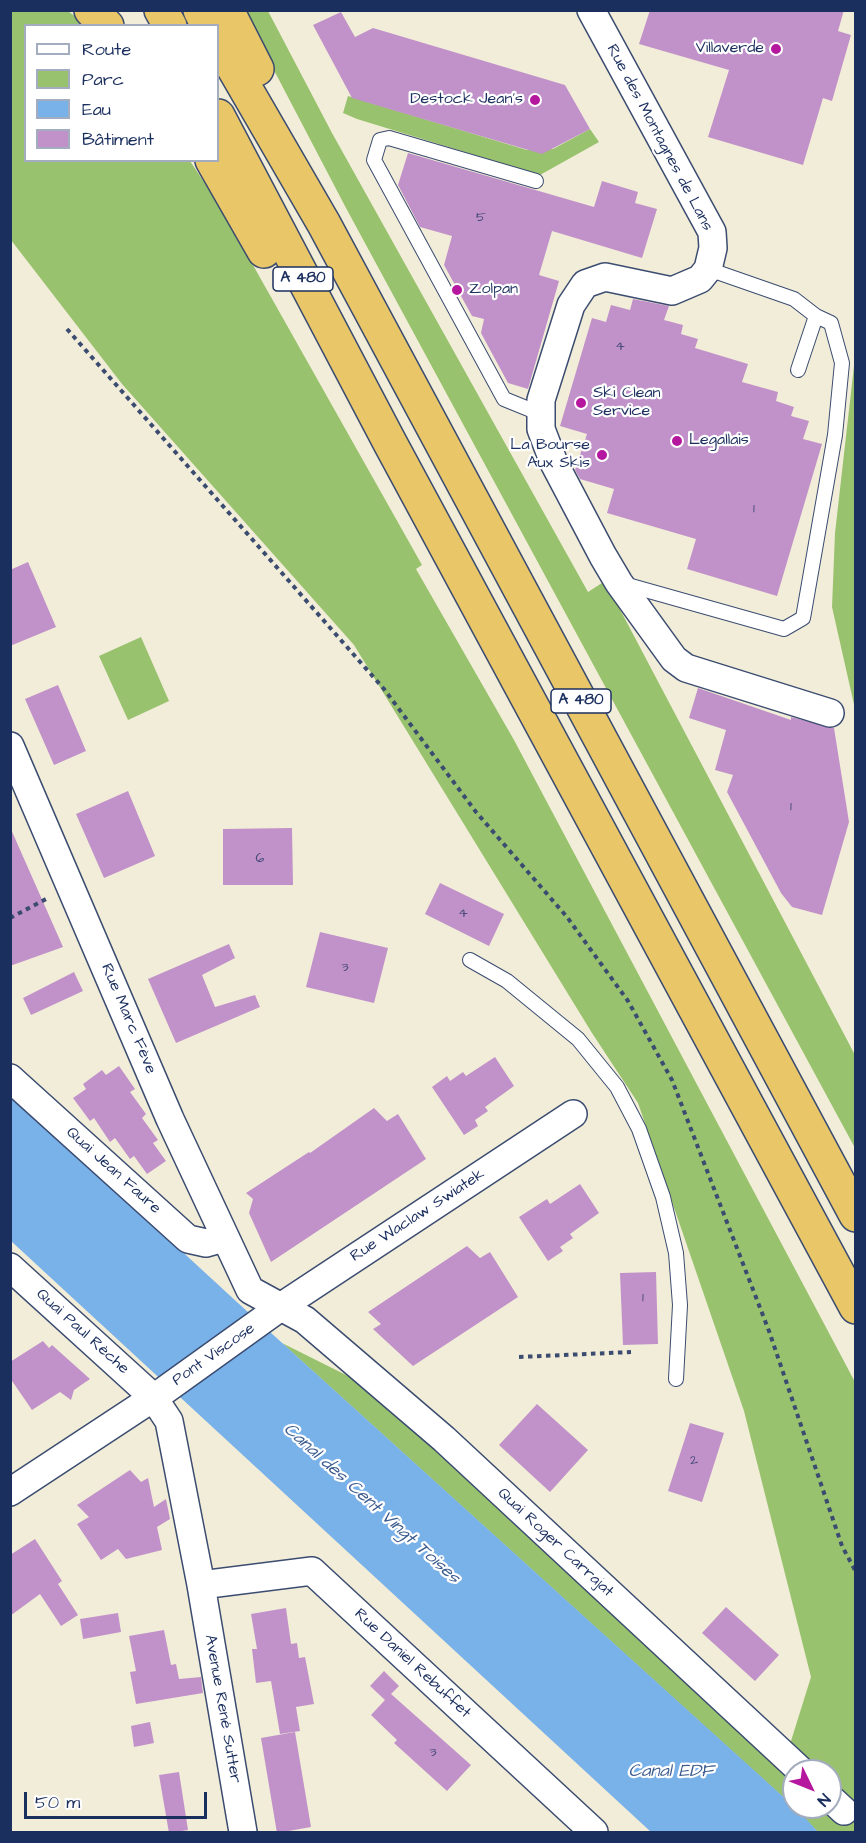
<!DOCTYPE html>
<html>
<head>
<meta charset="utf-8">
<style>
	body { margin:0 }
	#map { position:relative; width:866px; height:1843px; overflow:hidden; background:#f2edd8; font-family:"Architects Daughter",sans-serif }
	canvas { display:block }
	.frame { position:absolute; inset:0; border:12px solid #1b2f5e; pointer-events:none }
	.legend { position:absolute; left:24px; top:24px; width:195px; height:138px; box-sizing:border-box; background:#fff; border:2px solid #a4acbf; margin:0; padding:8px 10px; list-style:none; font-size:18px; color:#1b2f5e }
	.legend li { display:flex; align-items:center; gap:12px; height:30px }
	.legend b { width:30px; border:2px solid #a4acbf }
	.north { position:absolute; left:782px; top:1759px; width:60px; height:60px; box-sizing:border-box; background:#fff; border:2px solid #a4acbf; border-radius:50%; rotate:133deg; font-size:16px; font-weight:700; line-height:24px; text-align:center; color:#1b2f5e }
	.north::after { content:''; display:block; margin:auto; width:21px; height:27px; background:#b5179e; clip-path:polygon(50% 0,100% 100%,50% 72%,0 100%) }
	.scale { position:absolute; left:24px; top:1792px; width:183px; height:27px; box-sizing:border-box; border:3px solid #1b2f5e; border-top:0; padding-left:8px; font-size:18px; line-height:21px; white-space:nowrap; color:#1b2f5e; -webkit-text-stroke:4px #fff; paint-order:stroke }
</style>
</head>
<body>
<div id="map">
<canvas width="866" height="1843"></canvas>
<div class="frame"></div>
<ul class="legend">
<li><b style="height:8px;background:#fff"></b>Route</li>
<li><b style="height:16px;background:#99c26e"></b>Parc</li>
<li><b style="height:16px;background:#79b1e9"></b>Eau</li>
<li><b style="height:16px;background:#c192c9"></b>Bâtiment</li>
</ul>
<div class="north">N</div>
<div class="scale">50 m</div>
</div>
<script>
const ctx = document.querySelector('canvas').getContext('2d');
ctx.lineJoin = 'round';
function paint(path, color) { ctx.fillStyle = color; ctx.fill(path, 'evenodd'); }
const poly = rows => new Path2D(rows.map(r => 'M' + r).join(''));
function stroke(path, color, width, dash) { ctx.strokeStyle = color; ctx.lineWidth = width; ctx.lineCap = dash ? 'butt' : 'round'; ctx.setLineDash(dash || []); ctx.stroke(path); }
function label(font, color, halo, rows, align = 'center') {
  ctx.font = font + ' "Architects Daughter",sans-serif'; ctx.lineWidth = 4.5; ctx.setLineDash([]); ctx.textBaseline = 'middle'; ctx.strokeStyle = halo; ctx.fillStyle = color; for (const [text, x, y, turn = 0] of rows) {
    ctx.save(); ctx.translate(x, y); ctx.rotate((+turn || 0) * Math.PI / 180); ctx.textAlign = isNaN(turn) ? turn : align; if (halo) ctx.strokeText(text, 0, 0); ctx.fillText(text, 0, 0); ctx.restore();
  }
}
const green = poly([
	[11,11,68,11,86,25,26,26,26,160,190,161,218,203,422,565,416,569,514,740,855,1382,855,1832,818,1832,794,1807,830,1807,830,1771,794,1771,794,1807,282,1343,360,1382,786,1757,811,1677,744,1411,638,1103,592,1033,354,645,122,384,11,240],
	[243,11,268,11,332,133,588,592,605,581,855,1055,855,1148,346,208],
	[348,96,527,150,553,149,590,129,599,142,540,175,357,119,343,113],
	[855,357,856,709,855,709,832,607,835,533],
	[141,637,169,701,128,720,99,656]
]);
const water = poly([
	[10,1093,238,1303,799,1811,818,1832,651,1832,11,1241]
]);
const building = poly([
	[650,10,844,10,838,31,851,35,832,101,823,98,803,165,708,137,729,70,639,44],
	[341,12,355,37,373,28,565,85,590,129,542,154,352,98,313,25],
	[408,153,594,207,602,181,638,192,635,203,657,209,642,258,552,231,539,275,559,281,528,389,508,383,481,333,484,319,472,316,444,265,452,236,420,227,398,185],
	[633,299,669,306,664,320,683,325,681,334,698,339,695,348,748,364,742,382,778,392,776,401,794,407,791,416,809,421,803,439,822,444,777,596,687,569,696,539,607,513,614,489,580,479,575,470,587,434,560,426,592,318,606,322,611,305,630,310],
	[28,562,56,627,10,646,10,570],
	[58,685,86,751,54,765,25,699],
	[698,688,791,720,791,717,834,728,849,822,822,915,792,907,781,893,727,792,733,775,715,770,726,730,689,718],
	[128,791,155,856,104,878,76,814],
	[10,827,63,947,10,966],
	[292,828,293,885,223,885,223,829],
	[440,883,504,914,489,946,425,914],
	[320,932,388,948,374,1003,306,987],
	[229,944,235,958,202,975,215,1007,255,995,260,1007,176,1043,148,979],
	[74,972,83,991,31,1015,23,998],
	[495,1057,514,1086,485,1107,488,1111,475,1120,478,1126,464,1135,432,1087,447,1076,450,1081,463,1072,466,1076],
	[119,1066,135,1089,130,1092,146,1114,142,1118,158,1140,153,1143,166,1161,147,1174,134,1156,130,1159,115,1138,110,1142,94,1118,90,1121,73,1098,86,1089,83,1084,102,1070,106,1075],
	[374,1108,387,1121,398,1114,426,1159,271,1262,249,1213,253,1199,246,1193,309,1152,310,1153],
	[580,1184,599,1213,570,1234,573,1238,560,1247,563,1251,548,1261,519,1217,547,1199,550,1204],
	[467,1246,480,1258,490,1252,518,1297,413,1366,373,1329,381,1324,368,1312],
	[656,1272,658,1344,623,1345,620,1273],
	[43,1341,49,1348,52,1345,90,1379,74,1390,71,1400,60,1392,32,1410,10,1378,10,1362],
	[537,1404,588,1450,550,1492,499,1445],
	[690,1423,724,1433,702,1502,668,1491],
	[130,1470,141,1482,148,1478,154,1507,166,1499,170,1519,157,1527,162,1550,126,1559,118,1549,101,1560,77,1524,89,1517,77,1505],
	[35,1539,62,1581,58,1584,78,1615,61,1626,40,1594,10,1616,10,1555],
	[726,1607,779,1655,755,1681,702,1633],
	[286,1608,291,1644,297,1643,299,1658,305,1657,314,1704,296,1707,300,1731,280,1734,271,1681,256,1683,252,1649,257,1649,251,1614],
	[118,1613,121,1632,83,1639,80,1619],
	[164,1630,171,1665,176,1664,179,1679,201,1677,203,1693,136,1704,130,1672,136,1671,129,1636],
	[384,1671,399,1686,391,1694,471,1765,447,1791,394,1743,397,1740,371,1715,385,1700,370,1686],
	[150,1722,154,1743,134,1747,131,1726],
	[295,1732,311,1827,277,1833,261,1738],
	[179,1772,188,1830,169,1833,159,1775]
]);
const path = poly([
	[67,329,384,689,476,812,567,917,628,1001,672,1080,769,1331,842,1546,856,1572],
	[10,918,48,898],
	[519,1357,631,1352]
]);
const lane = poly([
	[536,181,389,138,380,140,374,160,504,399,541,414],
	[708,269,794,299,816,316,798,370],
	[624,584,784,629,803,618,835,435,842,363,831,323,816,316],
	[470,960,507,981,578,1039,617,1087,639,1129,663,1197,676,1253,680,1305,676,1379]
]);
const street = poly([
	[591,10,712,232,713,248,708,269,700,279,672,291,605,277,585,284,571,305,541,400,541,429,554,463,603,556,619,583,674,659,686,668,830,713],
	[10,746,170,1119,250,1290,305,1320,444,1439,801,1771],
	[10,1078,188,1239,206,1243,224,1238],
	[10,1267,153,1397,169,1421,201,1585,243,1832],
	[10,1492,165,1390,282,1306,573,1114],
	[201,1585,312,1571,594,1832],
	[830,1798,844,1811]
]);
const highway = poly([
	[91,10,107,26],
	[161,10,170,26],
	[200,10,208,26],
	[227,10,257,69],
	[218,41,324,224,856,1215],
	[218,116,389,441,856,1307],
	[212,160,264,251]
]);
const markers = [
	[776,49,6,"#b5179e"],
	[535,100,6,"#b5179e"],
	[457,290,6,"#b5179e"],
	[581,403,6,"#b5179e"],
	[677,441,6,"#b5179e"],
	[602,455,6,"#b5179e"]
];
const numberNames = [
	["5",481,218],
	["4",620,347],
	["1",754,509],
	["1",791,807],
	["6",260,859],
	["4",463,914],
	["3",345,968],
	["1",643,1298],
	["2",694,1461],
	["3",433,1753]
];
const shields = [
	[303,279,60],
	[581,701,60]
];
const shieldNames = [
	["A 480",303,279],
	["A 480",581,701]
];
const poiNames = [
	["Villaverde",764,49],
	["Destock Jean's",523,100],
	["Zolpan",469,290,"left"],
	["Ski Clean",593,394,"left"],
	["Service",593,412,"left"],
	["Legallais",689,441,"left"],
	["La Bourse",590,446],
	["Aux Skis",590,464]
];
const streetNames = [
	["Rue des Montagnes de Lans",659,138,62],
	["Rue Marc Fève",128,1019,67],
	["Quai Jean Faure",113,1171,42],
	["Rue Waclaw Swiatek",418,1216,-33],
	["Quai Paul Rèche",82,1332,42],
	["Pont Viscose",214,1355,-35],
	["Quai Roger Carrajat",555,1543,43],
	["Rue Daniel Rebuffet",412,1664,43],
	["Avenue René Sutter",222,1709,80]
];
const waterNames = [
	["Canal des Cent Vingt Toises",371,1504,42],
	["Canal EDF",671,1772]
];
paint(green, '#99c26e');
paint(water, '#79b1e9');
paint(building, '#c192c9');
stroke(lane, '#3b4c70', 16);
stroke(street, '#3b4c70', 30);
stroke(highway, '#3b4c70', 36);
stroke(path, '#3b4c70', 4, [4.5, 4.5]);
stroke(lane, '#fff', 14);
stroke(street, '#fff', 27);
stroke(highway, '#e9c769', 33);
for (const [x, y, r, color] of markers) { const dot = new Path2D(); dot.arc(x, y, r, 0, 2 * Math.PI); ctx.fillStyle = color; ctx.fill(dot); stroke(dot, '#fff', 2); }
label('14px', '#444879', null, numberNames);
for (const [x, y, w] of shields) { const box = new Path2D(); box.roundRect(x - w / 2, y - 12, w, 24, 4.5); ctx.fillStyle = '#fff'; ctx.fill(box); stroke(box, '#1b2f5e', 1.5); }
label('bold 15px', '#1b2f5e', null, shieldNames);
label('16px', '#1b2f5e', '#fff', poiNames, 'right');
label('16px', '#1b2f5e', '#fff', streetNames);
label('italic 18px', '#3c5c8f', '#fff', waterNames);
</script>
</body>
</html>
